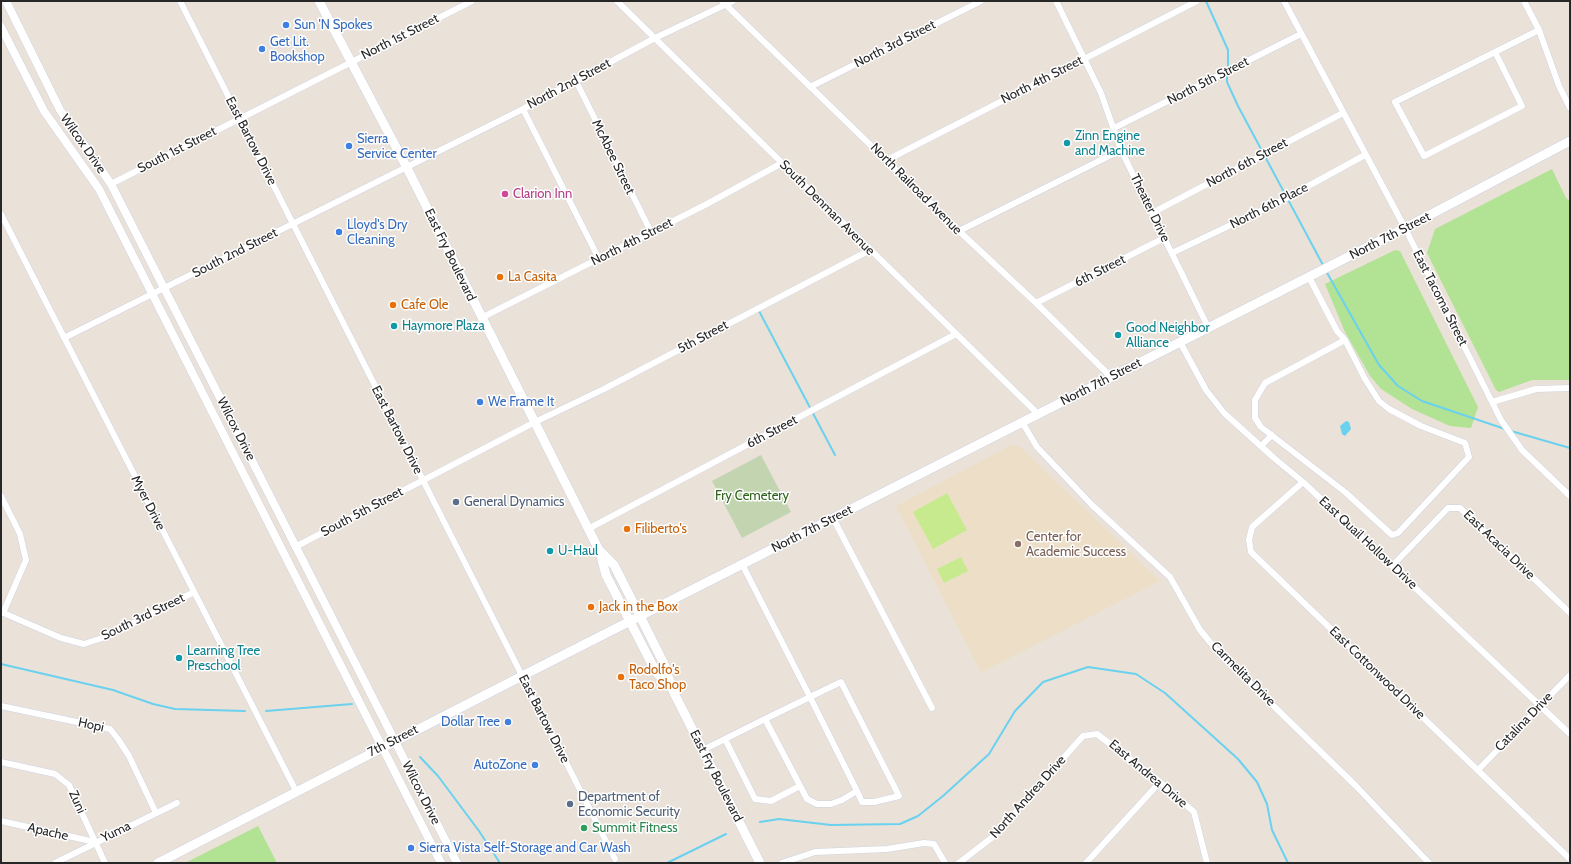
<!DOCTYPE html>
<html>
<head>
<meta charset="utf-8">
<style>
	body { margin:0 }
	#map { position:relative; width:1571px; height:864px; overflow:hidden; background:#eae2d9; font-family:Cabin,sans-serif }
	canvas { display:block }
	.frame { position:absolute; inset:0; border:2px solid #272727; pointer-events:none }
</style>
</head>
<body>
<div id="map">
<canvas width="1571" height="864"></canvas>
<div class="frame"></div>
</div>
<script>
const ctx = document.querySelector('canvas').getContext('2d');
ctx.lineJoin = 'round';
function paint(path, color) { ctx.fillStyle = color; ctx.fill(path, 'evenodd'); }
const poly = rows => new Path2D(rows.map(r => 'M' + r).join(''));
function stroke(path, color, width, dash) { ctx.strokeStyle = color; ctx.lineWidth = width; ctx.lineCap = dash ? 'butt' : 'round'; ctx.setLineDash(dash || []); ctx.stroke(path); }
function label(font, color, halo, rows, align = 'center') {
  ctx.font = font + ' Cabin,sans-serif'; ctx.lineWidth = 3; ctx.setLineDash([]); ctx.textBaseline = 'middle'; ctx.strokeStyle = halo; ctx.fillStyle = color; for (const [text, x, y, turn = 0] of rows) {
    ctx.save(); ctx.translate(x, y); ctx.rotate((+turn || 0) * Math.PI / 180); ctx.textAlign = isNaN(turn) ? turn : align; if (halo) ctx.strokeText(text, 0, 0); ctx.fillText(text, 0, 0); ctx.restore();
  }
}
const education = poly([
	[1011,445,1019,446,1160,581,981,673,896,506]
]);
const green = poly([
	[1552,169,1566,198,1570,201,1570,380,1532,380,1499,392,1496,390,1427,253,1435,229],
	[1395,250,1400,251,1478,407,1471,428,1450,426,1412,409,1381,389,1370,376,1345,332,1325,284],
	[258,826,277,863,185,863]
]);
const cemetery = poly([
	[761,455,791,512,742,538,712,481]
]);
const pitch = poly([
	[947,493,967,530,933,549,913,512],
	[961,557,968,571,944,583,937,569]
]);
const water = poly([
	[1346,421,1349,422,1351,429,1345,436,1342,434,1340,426]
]);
const stream = poly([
	[1206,1,1228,50,1228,69],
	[1227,74,1227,82,1238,106,1324,267],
	[1326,271,1379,365,1398,386,1422,401,1505,429],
	[758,309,835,455],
	[1511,431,1570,448],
	[1,664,113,690,153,704,175,709,245,711],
	[266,711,352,704],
	[420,757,438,776,479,831,500,863],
	[760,822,779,819,831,825,900,824,918,816,943,796,989,754,1015,711,1043,682,1088,667,1136,674,1165,693,1238,759,1257,782,1267,804,1272,830,1288,863],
	[667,863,726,834]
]);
const minor = poly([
	[180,1,615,859],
	[617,1,1038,414],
	[722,1,959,231,1036,303,1108,374,1110,378],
	[1056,1,1101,93,1121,150,1208,327],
	[1284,1,1405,228,1501,420,1522,450,1570,496],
	[1524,1,1539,30,1559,86,1570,108],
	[1495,52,1522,106,1424,156,1395,102,1495,52],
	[1495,52,1539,30],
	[576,81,651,232],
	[810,87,981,1],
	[523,109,599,259],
	[1114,128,1301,34],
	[887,160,1197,1],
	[111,184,472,1],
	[1152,213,1343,113],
	[1,214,296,791],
	[959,231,1121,150],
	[1172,253,1279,202,1365,155],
	[1309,277,1337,331,1345,340,1365,379,1379,401,1389,409,1421,426,1465,443,1469,457,1398,533,1392,535,1345,492,1261,427,1255,418,1255,400,1265,383,1345,340],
	[1036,303,1164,238],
	[481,318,705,205,782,163],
	[64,338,523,109,655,38,733,1],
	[1180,342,1206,390,1224,413,1274,458,1303,482,1570,734],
	[1492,402,1536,389,1570,388],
	[1022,422,1037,447,1092,505,1170,577,1200,630,1219,653,1356,786,1429,863],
	[1261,446,1272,435],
	[1303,482,1252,527,1249,540,1251,552,1570,859],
	[1,496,20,534,26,560,3,613],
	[833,518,932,708],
	[588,529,956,334],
	[295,547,535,422,604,389,870,250],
	[1392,566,1448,508,1460,508,1570,613],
	[1,612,61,638,84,644,108,636,194,592],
	[1,706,110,729,118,739,129,756,156,813],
	[765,719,807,799,817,804,831,804,842,800,857,791],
	[725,739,755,799,771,801,800,786],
	[703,750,765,719,810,697,841,682,899,796,874,802,862,802,857,791,810,697,742,564],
	[1,762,55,774,69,785,105,863],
	[1478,770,1570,675],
	[1,821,95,842],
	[55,863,177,803],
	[782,863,815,852,887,849,924,843,934,844,945,863],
	[959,863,994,836,1083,736,1097,734,1160,782,1194,812,1207,863],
	[1086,863,1160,782]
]);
const tertiary = poly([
	[6,1,60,110,111,184,457,863],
	[1,27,44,111,99,189,441,863]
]);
const secondary = poly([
	[319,1,406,166,600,552,606,575,656,672,672,689],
	[601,552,614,565,640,616,665,666,672,689,760,863],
	[158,863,522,676,1405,228,1570,141]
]);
const markers = [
	[286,25,4,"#3f7fe0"],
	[262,49,4,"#3f7fe0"],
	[1067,143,4,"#0f9aa8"],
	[349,146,4,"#3f7fe0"],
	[505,194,4,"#d1479c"],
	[339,232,4,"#3f7fe0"],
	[500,277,4,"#e8710a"],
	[393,305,4,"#e8710a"],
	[394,326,4,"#0f9aa8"],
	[1118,335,4,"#0f9aa8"],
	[480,402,4,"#3f7fe0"],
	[456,502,4,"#5c6f8a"],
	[627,529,4,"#e8710a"],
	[1018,544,4,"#8d6e63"],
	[550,551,4,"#0f9aa8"],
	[591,607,4,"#e8710a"],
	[179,658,4,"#0f9aa8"],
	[621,677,4,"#e8710a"],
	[508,722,4,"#3f7fe0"],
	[535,765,4,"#3f7fe0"],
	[570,804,4,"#5c6f8a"],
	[584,828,4,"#2e9e5b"],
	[411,848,4,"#3f7fe0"]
];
const shopNames = [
	["Sun 'N Spokes",294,25],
	["Get Lit.",270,42],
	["Bookshop",270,57],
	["Sierra",357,139],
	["Service Center",357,154],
	["Lloyd's Dry",347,225],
	["Cleaning",347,240],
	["We Frame It",488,402],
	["Dollar Tree",500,722,"right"],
	["AutoZone",527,765,"right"],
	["Sierra Vista Self-Storage and Car Wash",419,848]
];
const streetNames = [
	["North 1st Street",400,37,-27],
	["North 3rd Street",895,44,-27],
	["North 4th Street",1042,80,-27],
	["North 5th Street",1208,81,-27],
	["North 2nd Street",569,84,-28],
	["East Bartow Drive",251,141,63],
	["Wilcox Drive",83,144,55],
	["South 1st Street",177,150,-27],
	["McAbee Street",613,157,64],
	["North 6th Street",1247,163,-28],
	["North Railroad Avenue",916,189,45],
	["North 6th Place",1269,206,-27],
	["South Denman Avenue",827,208,45],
	["Theater Drive",1150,208,64],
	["North 7th Street",1390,236,-27],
	["North 4th Street",632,242,-27],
	["South 2nd Street",235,253,-27],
	["East Fry Boulevard",450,255,64],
	["6th Street",1100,271,-27],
	["East Tacoma Street",1440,298,63],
	["5th Street",703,337,-28],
	["North 7th Street",1101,382,-27],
	["Wilcox Drive",236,429,63],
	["East Bartow Drive",397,430,63],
	["6th Street",772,432,-28],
	["Myer Drive",148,503,63],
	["South 5th Street",362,512,-28],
	["North 7th Street",812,529,-27],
	["East Quail Hollow Drive",1368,543,43],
	["East Acacia Drive",1499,545,44],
	["South 3rd Street",143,617,-26],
	["East Cottonwood Drive",1377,673,44],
	["Carmelita Drive",1243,674,45],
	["East Bartow Drive",544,719,63],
	["Catalina Drive",1524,722,-46],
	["Hopi",91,725,12],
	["7th Street",393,741,-27],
	["East Andrea Drive",1148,774,40],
	["East Fry Boulevard",716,776,63],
	["Wilcox Drive",421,793,63],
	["North Andrea Drive",1028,797,-48],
	["Zuni",77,802,66],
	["Apache",48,832,13],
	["Yuma",116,832,-26]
];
const cultureNames = [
	["Zinn Engine",1075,136],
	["and Machine",1075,151],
	["Haymore Plaza",402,326],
	["Good Neighbor",1126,328],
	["Alliance",1126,343],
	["U-Haul",558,551],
	["Learning Tree",187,651],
	["Preschool",187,666]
];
const hotelNames = [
	["Clarion Inn",513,194]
];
const foodNames = [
	["La Casita",508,277],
	["Cafe Ole",401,305],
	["Filiberto's",635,529],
	["Jack in the Box",599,607],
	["Rodolfo's",629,670],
	["Taco Shop",629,685]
];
const parkNames = [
	["Fry Cemetery",752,496]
];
const serviceNames = [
	["General Dynamics",464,502],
	["Department of",578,797],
	["Economic Security",578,812]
];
const educationNames = [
	["Center for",1026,537],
	["Academic Success",1026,552]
];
const leisureNames = [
	["Summit Fitness",592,828]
];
paint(education, '#eddfc7');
paint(green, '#b2e294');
paint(cemetery, '#c3d4b0');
paint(pitch, '#c8ea8f');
paint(water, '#6ad1ee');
stroke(stream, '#6ad1ee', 2);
stroke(minor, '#ced2e1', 7);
stroke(tertiary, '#ced2e1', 9);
stroke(secondary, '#ced2e1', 10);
stroke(minor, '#fff', 6);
stroke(tertiary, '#fff', 8);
stroke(secondary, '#fff', 9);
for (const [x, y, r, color] of markers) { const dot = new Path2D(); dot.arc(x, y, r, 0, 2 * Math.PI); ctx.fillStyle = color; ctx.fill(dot); stroke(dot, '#fff', 1.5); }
label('13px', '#366cbe', '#fff', shopNames, 'left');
label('13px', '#272727', '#fff', streetNames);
label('13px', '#0d838f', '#fff', cultureNames, 'left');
label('13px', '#b23c85', '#fff', hotelNames, 'left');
label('13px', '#c56008', '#fff', foodNames, 'left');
label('13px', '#2c6319', '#fff', parkNames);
label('13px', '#4e5e75', '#fff', serviceNames, 'left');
label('13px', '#785e54', '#fff', educationNames, 'left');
label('13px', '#27864d', '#fff', leisureNames, 'left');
</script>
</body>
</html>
